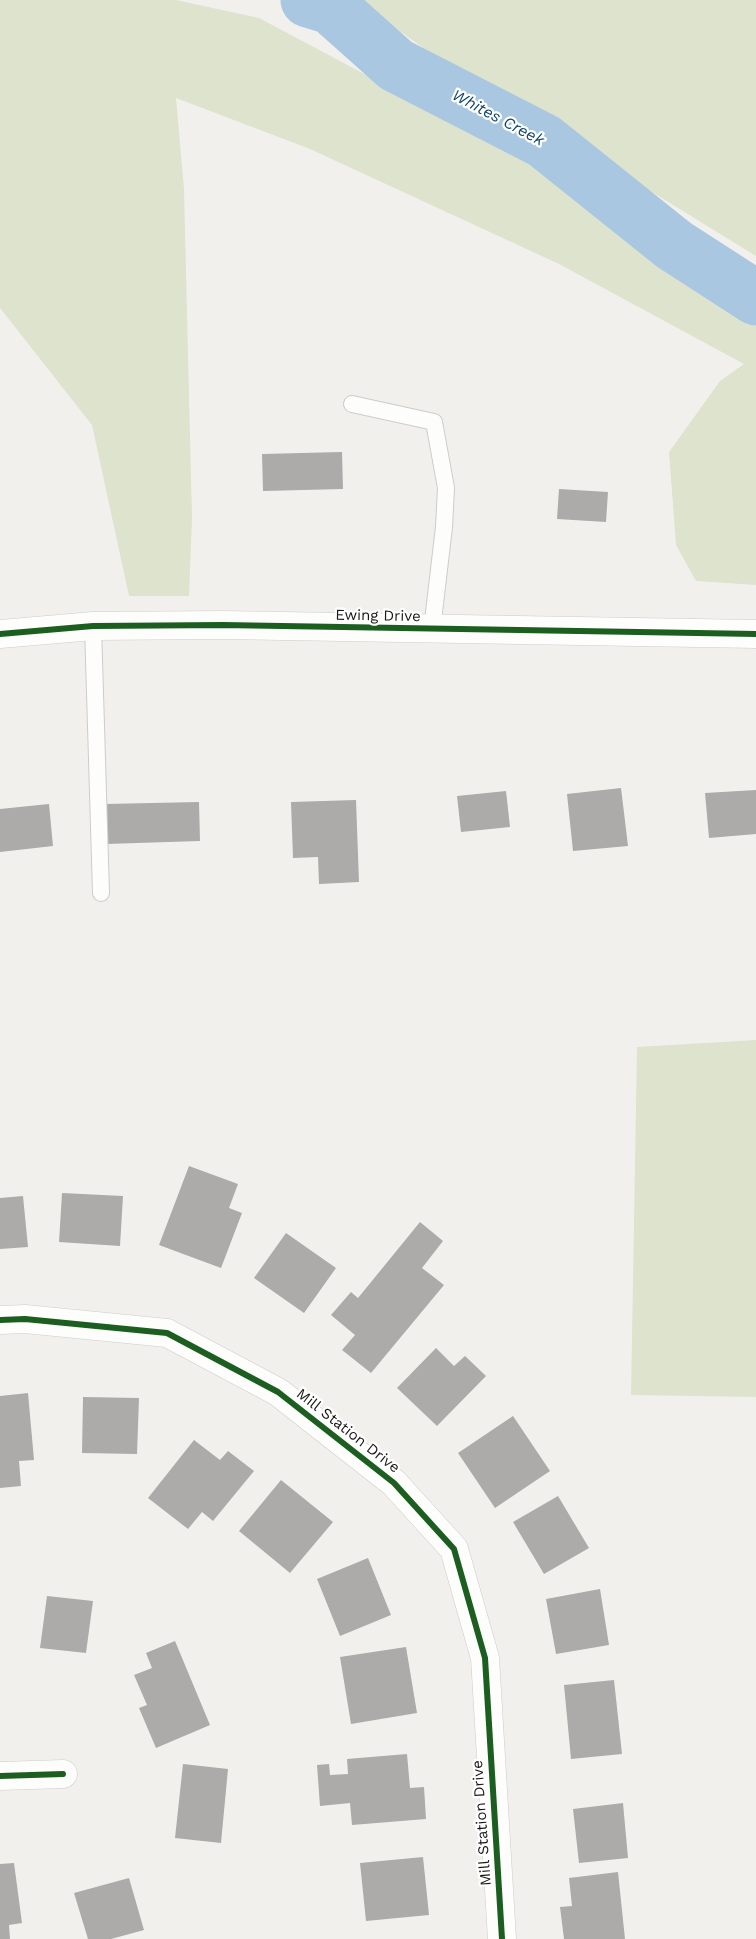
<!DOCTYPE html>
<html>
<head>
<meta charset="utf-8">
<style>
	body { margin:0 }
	canvas { display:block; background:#f2f0ed }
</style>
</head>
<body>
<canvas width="756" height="1939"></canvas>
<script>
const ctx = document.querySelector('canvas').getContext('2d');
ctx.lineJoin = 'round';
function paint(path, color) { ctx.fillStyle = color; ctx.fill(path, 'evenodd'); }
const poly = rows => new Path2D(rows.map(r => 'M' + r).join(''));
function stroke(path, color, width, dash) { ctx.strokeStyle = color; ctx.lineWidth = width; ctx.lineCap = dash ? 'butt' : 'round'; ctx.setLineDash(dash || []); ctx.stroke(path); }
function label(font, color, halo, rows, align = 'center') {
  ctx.font = font + ' "Work Sans",sans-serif'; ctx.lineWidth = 4.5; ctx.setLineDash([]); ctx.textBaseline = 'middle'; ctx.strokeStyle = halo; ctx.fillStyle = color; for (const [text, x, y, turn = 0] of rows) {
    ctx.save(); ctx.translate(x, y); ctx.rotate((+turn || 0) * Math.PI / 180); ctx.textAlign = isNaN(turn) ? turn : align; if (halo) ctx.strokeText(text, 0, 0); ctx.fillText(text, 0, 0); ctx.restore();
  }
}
const green = poly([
	[0,0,176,0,259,18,532,163,756,314,756,585,696,581,676,545,669,452,720,381,744,364,559,264,310,149,176,98,184,189,192,518,189,596,129,596,92,425,0,308],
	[356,0,756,0,756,256,460,74],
	[756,1040,756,1397,631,1395,637,1047]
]);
const river = poly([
	[308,0,331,7,396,65,544,141,674,245,756,298]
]);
const building = poly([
	[342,452,343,489,263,491,262,454],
	[559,489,608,492,606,522,557,519],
	[621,788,628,846,573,851,567,794],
	[756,790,756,834,709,838,705,793],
	[506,791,510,827,461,832,457,796],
	[356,800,359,882,319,884,318,857,293,858,291,802],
	[199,802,200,841,106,844,105,804],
	[49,804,53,846,0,852,0,809],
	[189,1166,238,1184,229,1208,242,1213,221,1268,159,1245],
	[62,1193,123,1196,120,1246,59,1242],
	[23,1196,28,1247,0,1249,0,1198],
	[420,1222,443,1241,422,1268,444,1285,371,1373,342,1350,355,1335,331,1315,351,1292,358,1298],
	[286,1233,336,1268,304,1313,254,1278],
	[436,1348,454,1366,465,1356,486,1376,437,1426,397,1388],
	[28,1393,34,1460,19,1461,21,1486,0,1488,0,1396],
	[83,1397,139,1398,137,1454,82,1453],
	[513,1416,550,1471,495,1508,458,1453],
	[194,1440,220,1460,228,1451,254,1471,213,1521,202,1512,188,1529,148,1498],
	[281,1480,333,1522,290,1573,239,1531],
	[558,1496,589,1548,544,1574,513,1522],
	[368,1558,391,1615,340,1636,317,1579],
	[600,1589,609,1645,556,1654,546,1599],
	[47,1596,93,1601,86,1653,40,1648],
	[175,1641,210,1725,156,1748,139,1708,147,1705,134,1675,152,1668,146,1653],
	[406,1647,417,1713,351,1724,340,1657],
	[614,1680,622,1754,571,1759,564,1685],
	[407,1754,410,1788,424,1787,426,1819,352,1825,350,1803,320,1806,317,1765,329,1764,330,1775,348,1774,347,1759],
	[183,1764,228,1769,221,1843,175,1838],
	[623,1803,628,1858,579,1863,573,1809],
	[423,1857,429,1915,366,1921,360,1863],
	[14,1863,22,1923,9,1925,10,1939,0,1939,0,1864],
	[618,1872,625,1939,564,1939,560,1907,572,1906,569,1878],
	[129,1878,144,1930,111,1939,88,1939,74,1893]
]);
const service = poly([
	[352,404,434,422,446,488,444,527,432,629],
	[93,626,101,893]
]);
const minor = poly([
	[0,1320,25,1319,167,1333,278,1392,394,1483,454,1549,485,1658,502,1939],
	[0,1776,63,1774]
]);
const tertiary = poly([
	[0,634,93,626,223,625,756,634]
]);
const cycleway = poly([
	[0,634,93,626,223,625,756,634],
	[0,1320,25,1319,167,1333,278,1392,394,1483,454,1549,485,1658,502,1939],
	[0,1776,63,1774]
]);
const streetNames = [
	["Ewing Drive",378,616,1],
	["Mill Station Drive",348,1431,38],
	["Mill Station Drive",482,1823,-94]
];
const waterNames = [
	["Whites Creek",498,118,28]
];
paint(green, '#dee3ce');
stroke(river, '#a9c7e0', 55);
paint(building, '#acabaa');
stroke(service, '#cdccca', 18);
stroke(minor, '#cdccca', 29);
stroke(tertiary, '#cdccca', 29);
stroke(service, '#fdfdfc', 16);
stroke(minor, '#fdfdfc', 28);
stroke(tertiary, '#fdfdfc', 28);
stroke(cycleway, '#1b5e20', 6);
label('15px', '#191716', '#fff', streetNames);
label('italic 16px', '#14476b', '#fff', waterNames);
</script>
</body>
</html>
